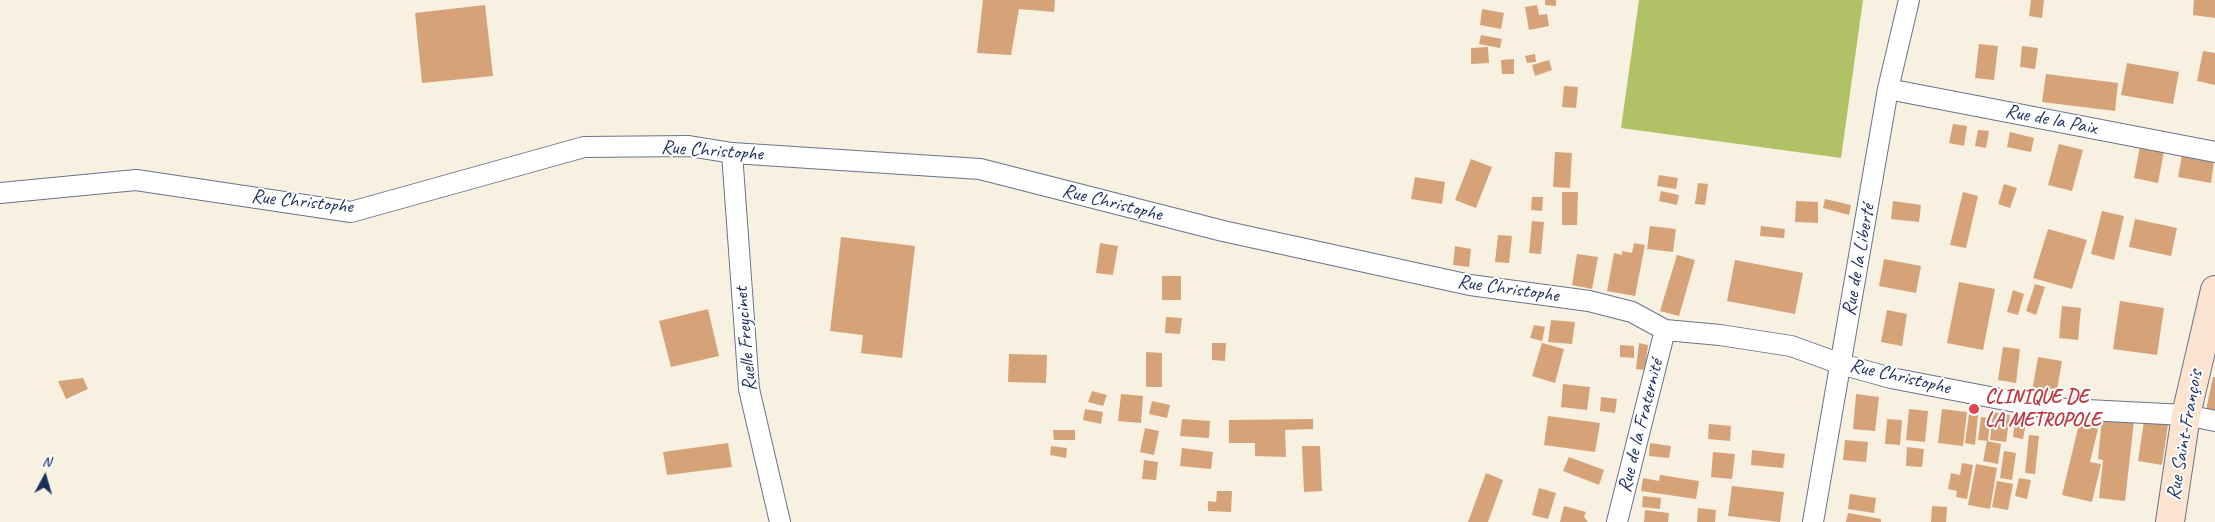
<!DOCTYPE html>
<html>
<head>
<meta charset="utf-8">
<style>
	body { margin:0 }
	#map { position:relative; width:2215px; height:522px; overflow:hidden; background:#f8f0e1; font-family:Caveat,sans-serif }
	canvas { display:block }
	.north { position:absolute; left:20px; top:452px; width:50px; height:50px; -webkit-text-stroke:4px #fff; paint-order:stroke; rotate:6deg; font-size:14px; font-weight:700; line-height:20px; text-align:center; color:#1b2f5e }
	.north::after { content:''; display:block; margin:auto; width:18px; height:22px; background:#1b2f5e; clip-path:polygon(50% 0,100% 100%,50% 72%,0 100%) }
</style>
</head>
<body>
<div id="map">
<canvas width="2215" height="522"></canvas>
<div class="north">N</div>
</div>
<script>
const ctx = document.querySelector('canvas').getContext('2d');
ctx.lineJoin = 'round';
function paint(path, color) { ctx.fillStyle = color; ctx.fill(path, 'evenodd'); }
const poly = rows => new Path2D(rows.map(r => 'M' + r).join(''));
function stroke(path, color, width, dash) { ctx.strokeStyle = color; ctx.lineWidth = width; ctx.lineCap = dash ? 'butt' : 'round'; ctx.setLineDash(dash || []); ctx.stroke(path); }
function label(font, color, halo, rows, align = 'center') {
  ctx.font = font + ' Caveat,sans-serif'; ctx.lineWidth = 4; ctx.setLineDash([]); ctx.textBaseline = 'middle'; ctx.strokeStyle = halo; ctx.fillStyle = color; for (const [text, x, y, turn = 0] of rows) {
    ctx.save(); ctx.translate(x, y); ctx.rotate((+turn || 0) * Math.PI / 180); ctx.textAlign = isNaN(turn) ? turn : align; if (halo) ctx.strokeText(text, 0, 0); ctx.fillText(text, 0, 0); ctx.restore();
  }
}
const green = poly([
	[1639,0,1863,0,1841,158,1621,128]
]);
const building = poly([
	[983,0,1055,0,1054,12,1019,9,1011,55,977,53],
	[1545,0,1556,0,1556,6,1545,5],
	[2031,0,2044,0,2042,18,2029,16],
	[2194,0,2215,0,2215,18,2193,15],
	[485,5,493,76,422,83,415,13],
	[1537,5,1539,15,1547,14,1549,26,1529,30,1525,7],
	[1482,9,1504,13,1501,29,1480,25],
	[1481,35,1502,39,1500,48,1479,44],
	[1979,44,1998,46,1994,80,1975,78],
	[2022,46,2038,48,2035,69,2020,67],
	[1488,47,1489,63,1471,64,1471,48],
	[2203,51,2215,53,2215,85,2197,81],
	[1535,54,1536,62,1527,63,1525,56],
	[1514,59,1514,74,1502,74,1501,60],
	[1549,60,1552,70,1535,76,1532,65],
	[2127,63,2179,72,2173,104,2121,95],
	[2046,74,2118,83,2115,111,2042,102],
	[1564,86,1578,87,1576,108,1562,107],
	[1953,124,1967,126,1964,146,1949,143],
	[1978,130,1989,131,1986,148,1975,146],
	[2010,132,2034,138,2031,152,2007,147],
	[2141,141,2165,146,2158,183,2134,178],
	[2059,144,2083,150,2072,191,2048,185],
	[1555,152,1572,153,1570,188,1553,187],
	[2182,155,2214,161,2211,183,2178,177],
	[1471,159,1492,167,1476,208,1455,200],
	[1659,175,1678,178,1676,189,1657,186],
	[1415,177,1445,182,1442,204,1411,199],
	[1698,183,1708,184,1705,205,1695,204],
	[2004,184,2017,188,2010,208,1998,204],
	[1661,191,1679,195,1677,205,1659,201],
	[1562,192,1578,192,1577,225,1562,225],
	[1963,192,1978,196,1966,248,1950,245],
	[1532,197,1543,197,1542,211,1531,210],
	[1825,199,1851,205,1849,215,1823,208],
	[1796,201,1818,202,1818,223,1795,222],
	[1893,201,1921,205,1919,222,1891,219],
	[2102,211,2124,216,2114,260,2091,254],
	[2135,219,2177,228,2171,256,2129,247],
	[1532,221,1544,222,1541,254,1529,253],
	[1650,226,1676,229,1673,252,1647,249],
	[1761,226,1785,229,1784,238,1760,236],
	[2048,229,2087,240,2072,289,2033,278],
	[1498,235,1512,236,1509,263,1495,262],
	[841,237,915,246,902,358,861,353,863,335,830,331],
	[1100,243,1118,246,1113,275,1096,273],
	[1634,243,1645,245,1635,296,1607,291,1614,253,1622,255,1622,251,1632,253],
	[1455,246,1471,249,1469,267,1453,265],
	[1577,254,1598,257,1592,289,1572,285],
	[1677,255,1695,260,1679,316,1660,311],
	[1884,259,1921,266,1916,293,1879,286],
	[1735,260,1803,273,1795,314,1727,301],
	[1162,276,1181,276,1181,300,1162,300],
	[1959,282,1995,289,1983,350,1947,343],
	[2035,284,2045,287,2036,315,2026,311],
	[2013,290,2024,294,2018,315,2007,312],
	[2120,301,2164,308,2157,355,2113,349],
	[2062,306,2081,308,2078,340,2059,338],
	[708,309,719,356,671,367,659,321],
	[1887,310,1907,314,1902,346,1881,342],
	[1166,317,1182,318,1180,334,1165,333],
	[1551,320,1575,322,1572,344,1548,342],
	[1534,325,1545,327,1542,341,1530,338],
	[1212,343,1226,343,1225,361,1212,360],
	[1542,343,1564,349,1555,383,1532,376],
	[1639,343,1648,345,1645,370,1636,369],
	[1620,345,1634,346,1634,358,1620,357],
	[2003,347,2020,349,2016,383,1998,380],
	[1146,352,1162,353,1162,387,1146,387],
	[1009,354,1047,355,1046,383,1008,382],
	[2038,357,2062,361,2056,396,2032,392],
	[2213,377,2215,377,2215,411,2206,410],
	[83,378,88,389,66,399,58,381],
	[1563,384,1590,387,1587,410,1561,407],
	[1092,391,1107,395,1103,406,1088,402],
	[1121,394,1143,396,1141,423,1118,421],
	[1856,394,1879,397,1875,431,1853,429],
	[1601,397,1617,399,1615,413,1600,411],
	[1152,401,1170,405,1167,418,1149,414],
	[1085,409,1103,412,1101,424,1083,420],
	[1909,409,1928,411,1925,442,1906,440],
	[1942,409,1967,412,1963,446,1938,443],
	[1993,412,2010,415,2006,442,1990,440],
	[1969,414,1978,415,1975,445,1965,443],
	[1548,416,1600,423,1595,452,1544,445],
	[1981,417,1990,418,1988,441,1978,440],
	[2102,418,2134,421,2125,501,2099,498,2103,460,2098,459],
	[1182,419,1210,421,1209,438,1180,436],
	[1313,419,1313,429,1285,430,1286,457,1255,456,1255,443,1229,443,1229,420],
	[1887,419,1902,420,1900,445,1885,444],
	[2015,421,2026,423,2023,439,2013,437],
	[2144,421,2168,425,2162,465,2138,461],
	[1709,424,1731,426,1730,441,1708,439],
	[2079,424,2098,429,2090,462,2101,464,2092,502,2062,495],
	[1145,428,1159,431,1154,455,1140,452],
	[1053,430,1075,430,1075,440,1054,440],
	[2029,435,2039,436,2035,474,2025,473],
	[1845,440,1868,442,1866,462,1843,460],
	[1987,441,2001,444,1998,464,1983,461],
	[728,443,732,467,667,475,663,452],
	[1650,443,1671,446,1669,458,1649,456],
	[1051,446,1067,448,1066,458,1050,455],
	[1302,446,1320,446,1322,491,1304,492],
	[1907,447,1924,449,1922,467,1906,466],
	[1182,448,1213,452,1211,469,1180,466],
	[1752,450,1785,454,1783,468,1751,465],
	[2004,451,2016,453,2012,480,2000,478],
	[1713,452,1735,454,1732,479,1711,477],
	[1569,457,1604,470,1599,485,1563,471],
	[1144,460,1158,462,1156,480,1142,479],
	[1962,463,1973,465,1967,499,1956,497,1957,491,1948,489,1951,473,1960,475],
	[1976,464,1997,468,1990,509,1968,505],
	[1486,473,1503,480,1488,522,1468,522],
	[1660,475,1699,481,1696,499,1641,491,1643,478,1659,481],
	[2019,478,2031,480,2027,499,2015,496],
	[1997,481,2013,484,2008,510,1992,507],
	[1732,486,1784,492,1780,522,1728,516],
	[1539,488,1556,493,1548,519,1532,515],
	[1217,491,1232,491,1231,512,1208,511,1208,501,1216,502],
	[1850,494,1876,498,1874,513,1848,509],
	[1643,496,1661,498,1660,509,1642,507],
	[1564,506,1586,512,1584,517,1588,522,1560,522],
	[1932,506,1947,507,1946,522,1931,522],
	[1698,508,1716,510,1715,522,1697,522],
	[1645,510,1669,513,1668,522,1644,522],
	[1848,513,1881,519,1881,522,1846,522]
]);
const street = poly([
	[1888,89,2215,152],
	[732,153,749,389,780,522],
	[0,193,136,180,351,212,584,147,689,146,732,153,980,169,1223,231,1470,285,1589,301,1632,312,1665,330,1720,335,1791,346,1841,364,1891,378,2047,408,2186,415,2215,421],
	[1617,522,1665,330],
	[1813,522,1888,89,1909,0]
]);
const secondary = poly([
	[2170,522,2186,415,2215,290]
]);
const markers = [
	[1974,409,6,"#e0444e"]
];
const streetNames = [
	["Rue de la Paix",2051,120,11],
	["Rue Christophe",712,151,4],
	["Rue Christophe",302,202,6],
	["Rue Christophe",1112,203,14],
	["Rue de la Liberté",1859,260,-80],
	["Rue Christophe",1508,289,8],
	["Ruelle Freycinet",746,339,-95],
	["Rue Christophe",1900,377,13],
	["Rue de la Fraternité",1641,426,-76],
	["Rue Saint-François",2185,435,-80]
];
const healthNames = [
	["CLINIQUE DE",1985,398],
	["LA METROPOLE",1985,421]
];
paint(green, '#b0c265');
paint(building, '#d6a379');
stroke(street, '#68738c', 22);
stroke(secondary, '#68738c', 30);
stroke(street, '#fff', 20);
stroke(secondary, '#fde4d1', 28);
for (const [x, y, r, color] of markers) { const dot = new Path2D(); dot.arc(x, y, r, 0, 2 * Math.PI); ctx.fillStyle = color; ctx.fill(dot); stroke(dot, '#fff', 2); }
label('20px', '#1b2f5e', '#fff', streetNames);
label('bold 20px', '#be3a42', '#fff', healthNames, 'left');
</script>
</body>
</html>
